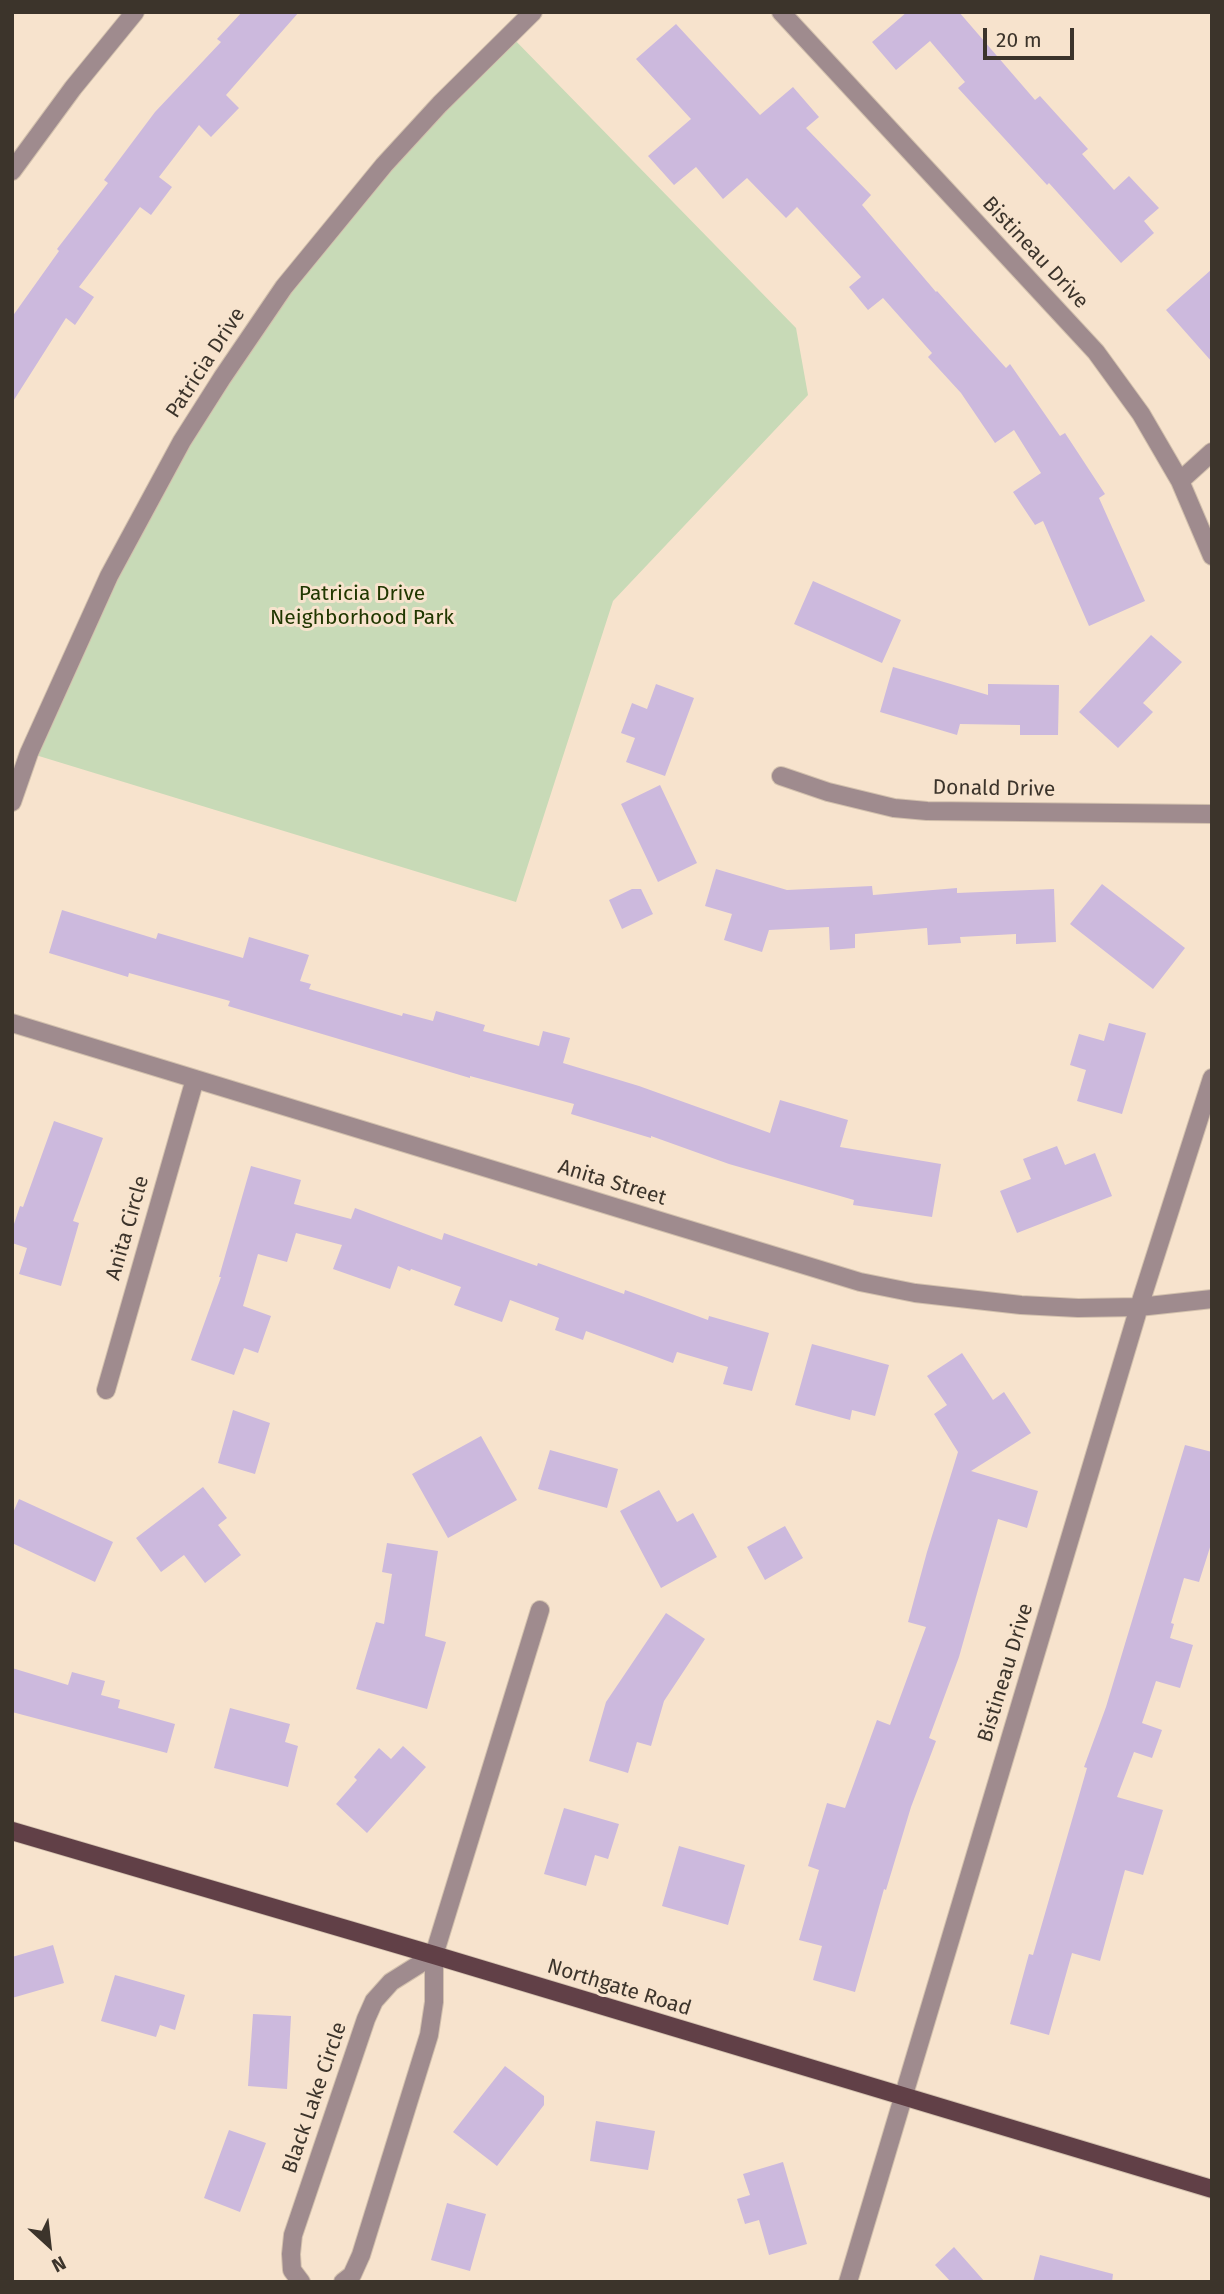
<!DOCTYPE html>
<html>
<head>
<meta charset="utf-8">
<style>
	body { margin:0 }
	#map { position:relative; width:1224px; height:2294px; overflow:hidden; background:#f7e3cd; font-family:"Fira Sans",sans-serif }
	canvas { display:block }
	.frame { position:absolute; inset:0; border:14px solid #3c342b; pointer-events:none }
	.north { position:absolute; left:14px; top:2210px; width:70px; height:70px; -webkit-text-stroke:5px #f7e3cd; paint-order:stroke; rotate:153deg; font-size:19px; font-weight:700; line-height:28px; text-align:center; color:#3c342b }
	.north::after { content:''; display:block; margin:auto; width:24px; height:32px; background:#3c342b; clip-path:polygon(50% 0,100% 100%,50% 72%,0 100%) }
	.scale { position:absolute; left:983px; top:28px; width:91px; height:32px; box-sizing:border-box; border:4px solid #3c342b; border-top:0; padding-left:9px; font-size:21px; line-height:24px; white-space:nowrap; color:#3c342b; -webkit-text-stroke:5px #f7e3cd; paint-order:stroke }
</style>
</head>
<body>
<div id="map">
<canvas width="1224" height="2294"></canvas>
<div class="frame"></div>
<div class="north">N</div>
<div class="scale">20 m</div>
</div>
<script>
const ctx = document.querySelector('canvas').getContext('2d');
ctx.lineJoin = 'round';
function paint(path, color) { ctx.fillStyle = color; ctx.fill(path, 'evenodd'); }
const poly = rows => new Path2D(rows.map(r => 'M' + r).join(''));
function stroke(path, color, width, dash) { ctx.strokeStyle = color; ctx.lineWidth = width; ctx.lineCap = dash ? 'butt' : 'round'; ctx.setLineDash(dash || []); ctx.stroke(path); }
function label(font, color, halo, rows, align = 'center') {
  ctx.font = font + ' "Fira Sans",sans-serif'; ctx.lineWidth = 6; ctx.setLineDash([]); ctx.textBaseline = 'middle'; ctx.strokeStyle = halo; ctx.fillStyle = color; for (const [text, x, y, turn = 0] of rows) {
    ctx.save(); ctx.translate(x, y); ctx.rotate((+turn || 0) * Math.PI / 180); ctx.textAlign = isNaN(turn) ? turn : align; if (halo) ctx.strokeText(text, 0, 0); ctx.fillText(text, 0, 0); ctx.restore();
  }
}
const green = poly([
	[509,34,796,328,808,395,613,601,516,902,29,753,146,505,275,299]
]);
const building = poly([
	[242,12,299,12,226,95,239,108,211,137,199,125,159,177,172,187,151,215,140,207,79,287,94,297,75,325,66,318,12,403,12,317,59,251,57,249,108,183,104,180,155,112,221,42,217,39],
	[907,12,959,12,1035,100,1040,96,1088,149,1082,154,1114,190,1129,176,1159,208,1144,221,1154,233,1121,263,1049,183,1047,185,958,88,965,82,930,41,896,70,872,42],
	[676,24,760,115,793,87,819,117,806,128,871,195,862,205,936,292,937,291,1006,368,1010,364,1060,436,1065,433,1105,494,1099,498,1145,601,1089,626,1043,521,1035,525,1013,492,1041,473,1014,430,995,443,961,393,928,357,932,353,883,298,868,310,849,287,861,277,797,207,786,218,747,178,723,199,696,167,674,185,648,156,691,119,636,59],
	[1212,269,1212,362,1166,310],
	[813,581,901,620,882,663,794,624],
	[1151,635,1182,662,1143,703,1153,712,1118,748,1079,712],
	[893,667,988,695,988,684,1059,685,1058,735,1020,735,1020,725,960,724,957,735,880,712],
	[656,684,694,698,665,776,626,762,635,738,621,733,632,703,647,709],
	[660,785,697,863,658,882,621,804],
	[716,869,787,890,872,886,873,895,957,888,957,893,1054,889,1056,942,1016,944,1016,934,960,937,961,943,928,945,927,928,855,934,855,948,830,950,829,927,769,930,762,952,724,940,732,914,705,906],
	[1102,884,1185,948,1153,989,1070,924],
	[632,889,641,889,653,914,622,929,609,900],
	[62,910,156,939,158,933,243,958,249,937,309,955,300,981,311,984,309,989,402,1016,403,1013,433,1021,436,1011,485,1025,483,1031,539,1046,543,1031,570,1038,563,1063,639,1086,770,1133,780,1100,848,1120,840,1147,941,1164,932,1217,853,1205,854,1200,729,1164,651,1136,651,1138,571,1114,574,1104,470,1076,470,1078,228,1006,230,1001,129,973,128,977,49,953],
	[1109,1023,1146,1033,1122,1114,1077,1101,1086,1070,1070,1065,1079,1034,1104,1041],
	[54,1121,103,1138,73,1221,79,1223,61,1286,19,1274,27,1248,12,1243,12,1230,20,1206,23,1207],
	[1057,1146,1065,1165,1095,1153,1112,1196,1017,1233,1000,1191,1031,1179,1023,1159],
	[251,1166,301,1180,294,1204,351,1219,355,1208,442,1240,444,1233,537,1266,538,1263,624,1294,625,1290,708,1320,709,1316,769,1333,752,1391,723,1384,728,1367,677,1352,673,1363,586,1331,583,1340,555,1330,559,1318,510,1300,502,1322,454,1305,461,1287,411,1269,410,1271,398,1266,390,1289,333,1269,342,1245,296,1233,287,1262,258,1254,243,1306,271,1316,258,1353,244,1348,234,1375,191,1360,221,1277,219,1277],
	[812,1344,889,1365,875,1416,852,1410,850,1420,795,1405],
	[962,1353,993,1400,1004,1392,1031,1433,971,1471,1038,1491,1027,1528,998,1519,959,1657,929,1738,936,1741,911,1807,886,1890,884,1889,855,1992,813,1980,822,1946,799,1940,819,1870,808,1866,827,1803,845,1808,877,1720,890,1725,926,1627,908,1622,927,1552,958,1452,934,1414,947,1405,927,1376],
	[233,1410,270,1423,255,1474,218,1463],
	[481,1436,517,1500,448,1538,412,1474],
	[1185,1445,1212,1452,1212,1541,1199,1582,1184,1578,1171,1623,1174,1624,1170,1638,1193,1645,1180,1688,1156,1681,1142,1723,1162,1730,1152,1758,1134,1752,1117,1797,1163,1810,1143,1875,1125,1870,1100,1961,1072,1953,1049,2035,1010,2024,1029,1954,1033,1955,1087,1768,1084,1767,1106,1707],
	[550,1450,618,1469,607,1508,538,1489],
	[203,1487,227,1518,218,1525,241,1555,205,1583,184,1555,161,1572,136,1538],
	[659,1490,677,1522,693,1513,717,1557,661,1588,620,1511],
	[19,1499,113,1542,95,1582,12,1543,12,1515],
	[785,1526,803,1558,765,1580,747,1547],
	[387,1543,438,1551,425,1636,446,1642,427,1709,356,1689,376,1622,384,1624,392,1574,382,1572],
	[666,1613,705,1639,664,1701,651,1746,637,1742,628,1773,589,1761,606,1702],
	[12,1668,68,1685,72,1672,105,1681,101,1695,120,1700,118,1708,175,1724,167,1753,12,1712],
	[230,1708,290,1724,285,1742,298,1746,288,1787,214,1768],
	[403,1746,426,1767,367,1833,336,1804,357,1780,354,1777,379,1748,391,1759],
	[564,1808,619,1824,608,1859,595,1855,586,1886,544,1874],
	[679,1846,745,1865,728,1925,662,1906],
	[53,1945,64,1983,12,1998,12,1957],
	[115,1975,185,1995,175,2030,160,2025,156,2037,101,2021],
	[253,2014,291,2016,287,2089,248,2086],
	[505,2066,544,2096,544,2105,497,2166,453,2132],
	[596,2121,655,2131,648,2170,590,2161],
	[229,2130,266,2143,240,2212,204,2198],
	[783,2162,807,2244,769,2255,759,2220,745,2224,737,2199,750,2195,743,2174],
	[447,2203,486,2214,470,2271,431,2260],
	[954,2247,985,2282,951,2282,935,2265],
	[1040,2255,1113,2274,1112,2282,1033,2282]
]);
const minor = poly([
	[781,12,1096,352,1141,414,1180,481,1212,556],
	[12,171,73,88,135,12],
	[1180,481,1212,452],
	[781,776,828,792,894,808,927,811,1212,814],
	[12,802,29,753,109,576,182,441,222,378,284,287,384,165,440,104,533,12],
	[12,1023,860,1282,915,1293,1021,1305,1078,1308,1139,1307,1212,1299],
	[106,1390,195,1079],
	[301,2282,292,2270,291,2254,293,2235,366,2019,374,2001,391,1982,434,1955],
	[343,2282,352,2275,361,2255,429,2035,434,2002,434,1955,540,1610],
	[848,2282,1139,1307,1212,1078]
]);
const major = poly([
	[12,1831,434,1955,1212,2189]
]);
const streetNames = [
	["Bistineau Drive",1035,253,47],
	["Patricia Drive",206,363,-57],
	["Donald Drive",994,789,1],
	["Anita Street",612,1183,17],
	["Anita Circle",128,1228,-74],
	["Bistineau Drive",1006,1673,-73],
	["Northgate Road",619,1988,17],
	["Black Lake Circle",315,2098,-71]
];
const parkNames = [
	["Patricia Drive",362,594],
	["Neighborhood Park",362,618]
];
paint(green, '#c8dab7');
paint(building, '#ccb9dd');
stroke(minor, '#d2c0ad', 20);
stroke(major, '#d2c0ad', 20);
stroke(minor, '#9f8b8e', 18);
stroke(major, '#614047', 18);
label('21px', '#3c342b', '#f7e3cd', streetNames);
label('21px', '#203700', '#f7e3cd', parkNames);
</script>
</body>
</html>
